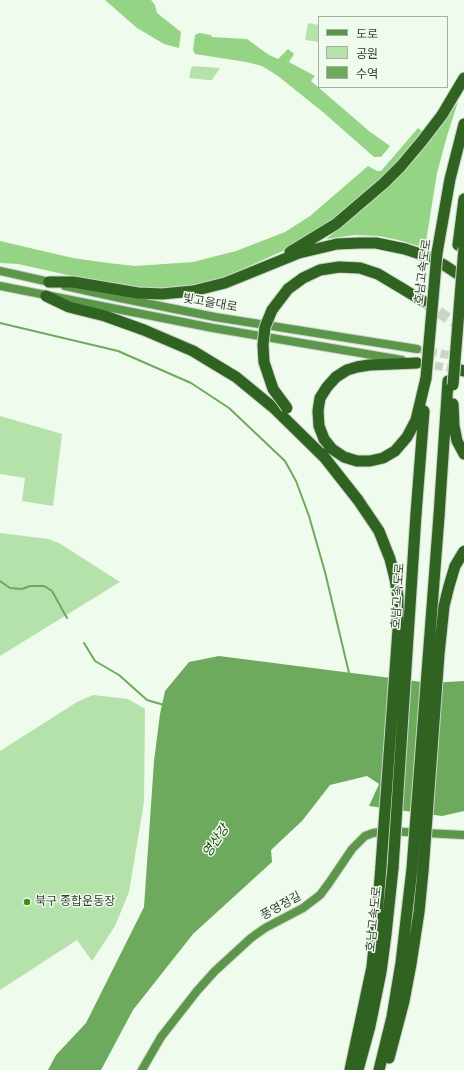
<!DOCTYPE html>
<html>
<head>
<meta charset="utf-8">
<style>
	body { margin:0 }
	#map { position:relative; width:464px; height:1070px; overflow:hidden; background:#effbec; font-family:Rubik,"Noto Sans KR",sans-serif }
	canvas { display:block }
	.legend { position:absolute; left:318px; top:16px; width:130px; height:72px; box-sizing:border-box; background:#effbec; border:1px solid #a5afa3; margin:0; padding:5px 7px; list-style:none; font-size:12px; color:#373c36 }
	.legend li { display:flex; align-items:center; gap:8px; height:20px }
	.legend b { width:20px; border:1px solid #a5afa3 }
</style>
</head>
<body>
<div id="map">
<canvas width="464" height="1070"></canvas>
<ul class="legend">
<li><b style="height:5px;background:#5b964a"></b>도로</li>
<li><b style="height:11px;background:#b5e1aa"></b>공원</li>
<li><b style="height:11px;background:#6eaa5d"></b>수역</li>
</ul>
</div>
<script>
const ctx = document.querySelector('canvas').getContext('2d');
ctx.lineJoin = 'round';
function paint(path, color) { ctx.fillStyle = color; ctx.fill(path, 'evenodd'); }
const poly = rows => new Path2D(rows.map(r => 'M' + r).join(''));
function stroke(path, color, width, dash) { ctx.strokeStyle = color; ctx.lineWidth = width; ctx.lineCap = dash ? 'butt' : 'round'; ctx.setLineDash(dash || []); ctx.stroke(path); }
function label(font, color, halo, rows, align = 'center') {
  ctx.font = font + ' Rubik,"Noto Sans KR",sans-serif'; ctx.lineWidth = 3; ctx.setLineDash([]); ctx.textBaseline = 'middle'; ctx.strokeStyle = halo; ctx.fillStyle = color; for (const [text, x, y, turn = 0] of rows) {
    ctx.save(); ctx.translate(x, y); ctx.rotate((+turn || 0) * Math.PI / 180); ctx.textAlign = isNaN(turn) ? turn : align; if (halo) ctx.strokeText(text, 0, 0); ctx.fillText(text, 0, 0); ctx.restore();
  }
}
const green = poly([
	[308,23,319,25,319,42,305,40],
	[193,66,220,68,212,80,208,80,189,78,191,68],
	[0,416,62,434,53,506,22,501,25,478,0,474],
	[0,533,48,539,59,543,120,582,0,656],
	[93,695,128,699,145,709,144,802,129,892,115,926,92,961,77,940,0,990,0,751,77,702]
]);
const forest = poly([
	[105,0,151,0,155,5,157,13,181,32,179,48,164,44,137,28],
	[199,33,211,35,212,37,247,39,269,55,278,59,288,49,294,54,289,62,315,76,311,81,369,131,390,146,381,157,374,157,324,113,278,76,262,66,246,62,195,54,193,50,195,35],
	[458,102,447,136,437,173,425,248,398,240,379,236,355,235,326,239,367,206,417,157],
	[418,128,423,132,401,159,364,195,342,214,285,250,225,277,201,284,159,288,136,288,108,284,18,264,0,263,0,241,73,258,108,263,135,266,193,262,236,251,285,232,310,216,368,166,377,171,381,171]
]);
const water = poly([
	[219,656,430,683,464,681,464,811,442,816,369,806,379,784,367,776,330,785,302,821,271,850,272,862,193,934,133,1010,101,1070,48,1070,56,1055,86,1023,144,907,154,761,160,714,165,691,189,662]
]);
const stream = poly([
	[0,323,118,351,191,383,229,408,285,461,296,481,309,516,325,572,349,673],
	[0,581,10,588,22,589,30,586,44,586,52,591,67,618],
	[84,643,95,661,119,675,147,700,164,705]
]);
const secondaryTunnel = poly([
	[417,349,459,357],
	[423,364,457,369]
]);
const highwayTunnel = poly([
	[425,303,463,328]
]);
const secondary = poly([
	[0,271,54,283],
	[0,286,213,328,402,360],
	[65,286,120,298,215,317,417,349],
	[142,1070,161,1037,197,991,215,971,251,938,265,928,303,908,320,895,329,883,352,849,365,836,373,833,387,831,464,835]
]);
const highway = poly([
	[458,245,464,199],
	[290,252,336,224,384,183,401,166,422,141,442,115,464,78],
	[437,253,450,179,464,124],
	[49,282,73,282,138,293,162,294,193,291,225,283,299,253,337,244,360,243,376,243,405,249,420,254,444,265,464,278],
	[46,296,69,307,105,316,144,330,193,351,216,365,236,377,275,409,326,459],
	[272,310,288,289,303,278,320,270,339,267,360,268,378,274,423,301],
	[417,363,369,365,357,367,347,370,336,377,327,387,320,398,318,411,319,426,324,439,332,449,344,457,357,461,370,461,383,458,395,451,407,437,416,420,426,378],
	[457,369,464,371],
	[453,404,454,426,457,441,464,454],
	[321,453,358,500],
	[416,514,424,411],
	[439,516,448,381],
	[389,1058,404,1001,411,964,419,912,423,871],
	[350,1070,372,967,377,916,381,866],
	[358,1070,370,1026,381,972,386,934,393,868],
	[379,1070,392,1017,401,963,412,869]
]);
const highwayBridge = poly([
	[272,310,265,327,263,345,264,362,273,389,287,408],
	[426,378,437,253],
	[453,385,464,248],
	[358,500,379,531,390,559,395,579,398,597,398,630,381,866],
	[393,868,416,514],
	[412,869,439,516],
	[423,871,439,654,444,606,449,586,455,566,464,551]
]);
const markers = [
	[27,902,4,"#37940f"]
];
const streetNames = [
	["호남고속도로",423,272,-83],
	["빛고을대로",210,303,10],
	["호남고속도로",398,596,-86],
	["풍영정길",281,906,-29],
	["호남고속도로",374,919,-84]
];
const poiNames = [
	["북구 종합운동장",35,902]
];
const waterNames = [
	["영산강",216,841,-56]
];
paint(green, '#b5e1aa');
paint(forest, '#96d485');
paint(water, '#6eaa5d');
stroke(stream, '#6eaa5d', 2);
stroke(secondaryTunnel, '#cad5c8', 8, [8, 4]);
stroke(highwayTunnel, '#cad5c8', 11, [11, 5.5]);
stroke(secondary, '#cad5c8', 10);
stroke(highway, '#cad5c8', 13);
stroke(secondary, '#5b964a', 8);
stroke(highway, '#306221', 11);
stroke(highwayBridge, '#cad5c8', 13, []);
stroke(highwayBridge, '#306221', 11);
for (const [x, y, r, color] of markers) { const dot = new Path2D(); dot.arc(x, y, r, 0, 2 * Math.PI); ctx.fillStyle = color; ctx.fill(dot); stroke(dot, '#effbec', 1.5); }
label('12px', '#373c36', '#effbec', streetNames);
label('12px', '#373c36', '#effbec', poiNames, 'left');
label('italic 13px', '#143c06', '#effbec', waterNames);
</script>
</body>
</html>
